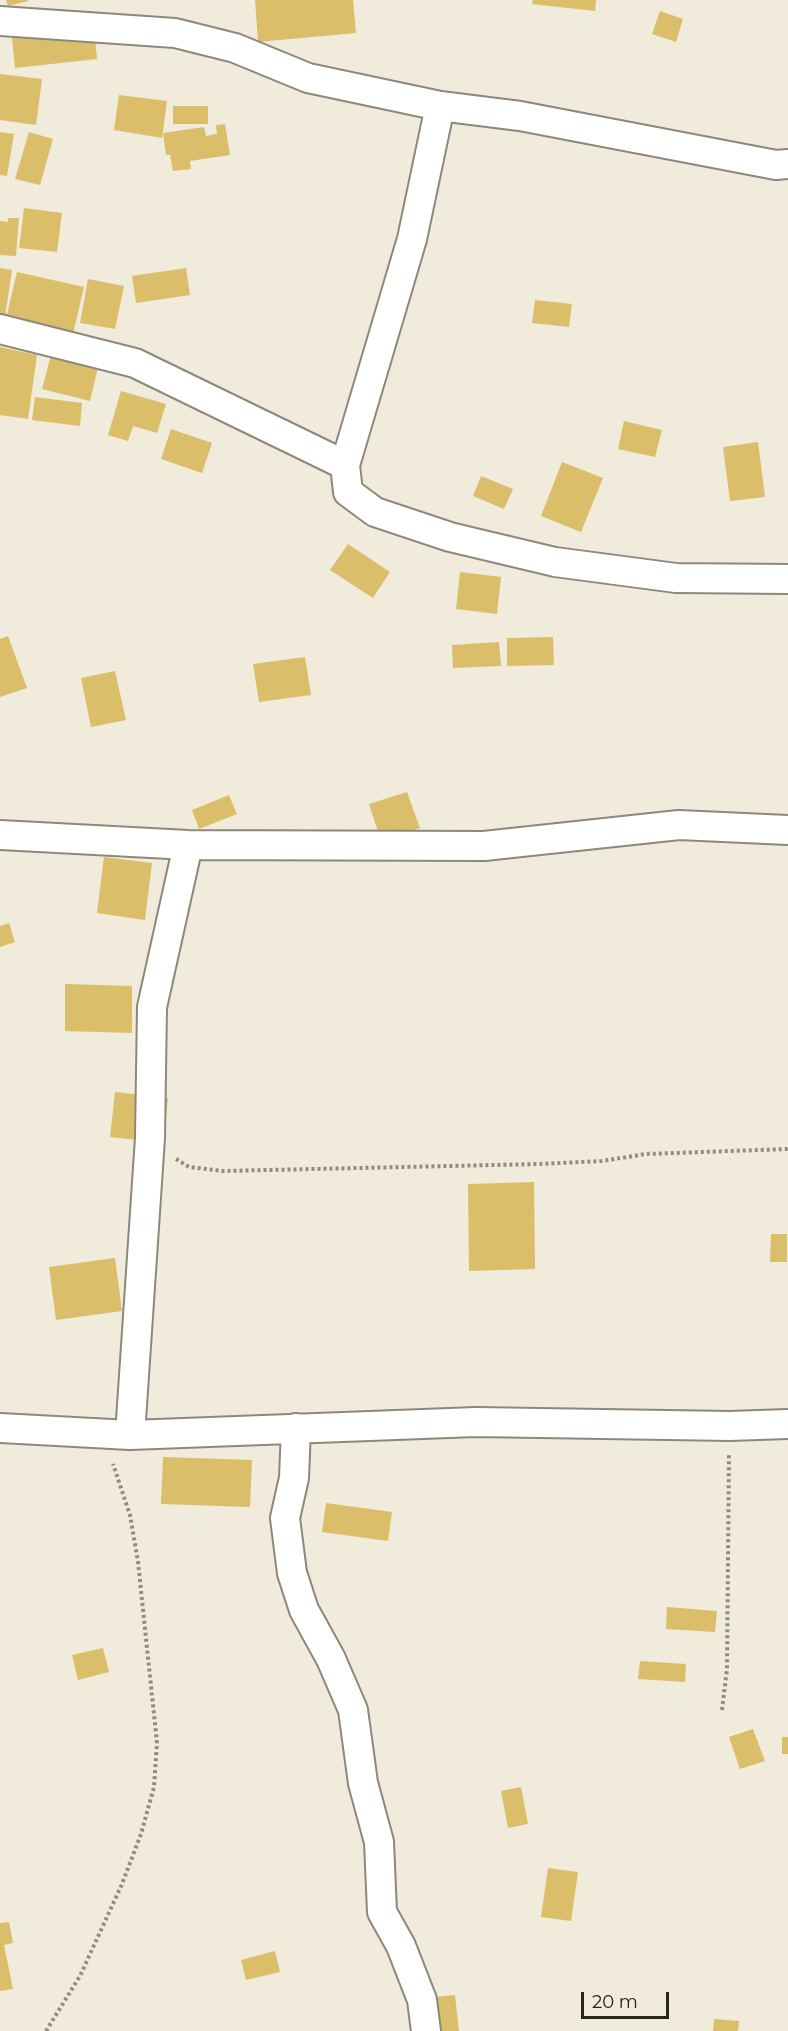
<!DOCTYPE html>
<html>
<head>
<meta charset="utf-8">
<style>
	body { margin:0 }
	#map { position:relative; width:788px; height:2031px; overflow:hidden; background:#f0ebdb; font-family:Montserrat,sans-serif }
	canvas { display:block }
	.scale { position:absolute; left:581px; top:1992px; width:88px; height:27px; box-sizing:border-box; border:3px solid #26241f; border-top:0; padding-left:8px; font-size:18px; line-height:21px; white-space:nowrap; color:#26241f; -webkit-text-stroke:4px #f0ebdb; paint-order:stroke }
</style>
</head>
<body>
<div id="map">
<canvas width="788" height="2031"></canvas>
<div class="scale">20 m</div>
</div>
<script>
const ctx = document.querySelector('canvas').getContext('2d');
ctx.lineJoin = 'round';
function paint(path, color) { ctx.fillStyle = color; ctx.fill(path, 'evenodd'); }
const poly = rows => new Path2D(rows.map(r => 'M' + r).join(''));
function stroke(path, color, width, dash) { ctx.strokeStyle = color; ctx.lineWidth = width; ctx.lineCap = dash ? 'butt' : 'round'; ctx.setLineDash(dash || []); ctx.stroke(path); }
const building = poly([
	[6,0,28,0,28,1,8,6],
	[255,0,353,0,356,33,258,42],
	[533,0,596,0,595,11,532,4],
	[660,11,683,19,676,42,652,34],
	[94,29,97,59,15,68,12,37],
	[0,74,42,79,36,125,0,120],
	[119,95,167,101,162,138,114,130],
	[173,106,208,106,208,124,173,124],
	[225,124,230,155,190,161,191,169,173,171,170,155,166,155,163,133,204,127,206,136,217,134,216,125],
	[0,132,14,134,7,176,0,175],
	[29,132,53,139,40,185,15,179],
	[24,208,62,213,57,252,19,248],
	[8,218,19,218,16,256,0,255,0,221,8,222],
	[0,268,12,270,3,330,0,329],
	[186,268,190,295,136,303,132,276],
	[17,272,84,287,72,338,5,323],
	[88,279,124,286,115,329,80,323],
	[535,300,572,304,569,327,532,323],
	[0,347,37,355,28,419,0,415],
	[53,348,100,359,90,401,42,389],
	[121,391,166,404,157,433,133,426,128,441,108,435],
	[35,397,82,403,80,426,32,420],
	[624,421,662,430,655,457,618,449],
	[171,429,212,443,202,473,161,459],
	[758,442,765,497,730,501,723,447],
	[562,462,603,478,581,532,541,516],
	[481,476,513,489,504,509,473,496],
	[348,544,390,572,373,598,330,570],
	[460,572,501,577,497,614,456,609],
	[8,636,27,688,0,697,0,639],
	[553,637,554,665,507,666,507,638],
	[499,642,501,666,453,668,452,645],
	[305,657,311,695,259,702,253,664],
	[115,671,126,720,91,727,81,678],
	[407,792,420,828,381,841,369,804],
	[229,795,237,814,199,829,192,810],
	[104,857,152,863,145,920,97,913],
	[9,923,15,942,0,947,0,926],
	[65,984,132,986,132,1033,65,1031],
	[115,1092,168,1098,163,1143,110,1137],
	[534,1182,535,1269,469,1271,468,1184],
	[771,1234,787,1234,787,1262,770,1262],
	[115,1258,122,1311,56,1320,49,1267],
	[163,1457,252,1460,250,1507,161,1504],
	[326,1503,392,1512,388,1541,322,1532],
	[667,1607,717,1611,715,1632,666,1629],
	[103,1648,109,1672,78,1680,72,1655],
	[640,1661,686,1664,685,1682,638,1679],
	[753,1729,765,1761,740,1769,729,1737],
	[782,1737,788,1737,788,1754,782,1754],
	[521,1787,528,1824,508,1828,501,1791],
	[548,1868,578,1872,571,1921,541,1917],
	[9,1922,13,1943,4,1945,13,1989,0,1991,0,1923],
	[275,1951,280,1972,246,1980,241,1960],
	[455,1995,459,2031,420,2031,416,1999],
	[714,2019,739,2021,738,2031,713,2031]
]);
const path = poly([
	[176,1159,189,1167,223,1171,539,1164,602,1161,646,1154,788,1149],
	[722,1710,727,1669,729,1454],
	[46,2031,80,1976,122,1884,141,1834,154,1787,157,1743,138,1562,130,1515,113,1464]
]);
const street = poly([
	[0,21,175,33,235,48,308,78,440,106,520,116,776,165,788,164],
	[440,106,412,239,345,465,348,492,375,512,450,537,555,562,676,578,788,579],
	[0,329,135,363,345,465],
	[0,835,188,845,484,846,679,825,788,830],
	[0,1428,130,1435,476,1422,730,1426,788,1424],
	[296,1428,294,1478,285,1518,292,1573,304,1610,331,1659,353,1710,363,1783,379,1842,382,1912,401,1946,422,2000,426,2031],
	[130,1435,150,1138,152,1007,188,845]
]);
paint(building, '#dabe69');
stroke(street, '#8d887a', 32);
stroke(path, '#8f8c81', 4, [3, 3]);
stroke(street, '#fff', 28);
</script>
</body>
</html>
